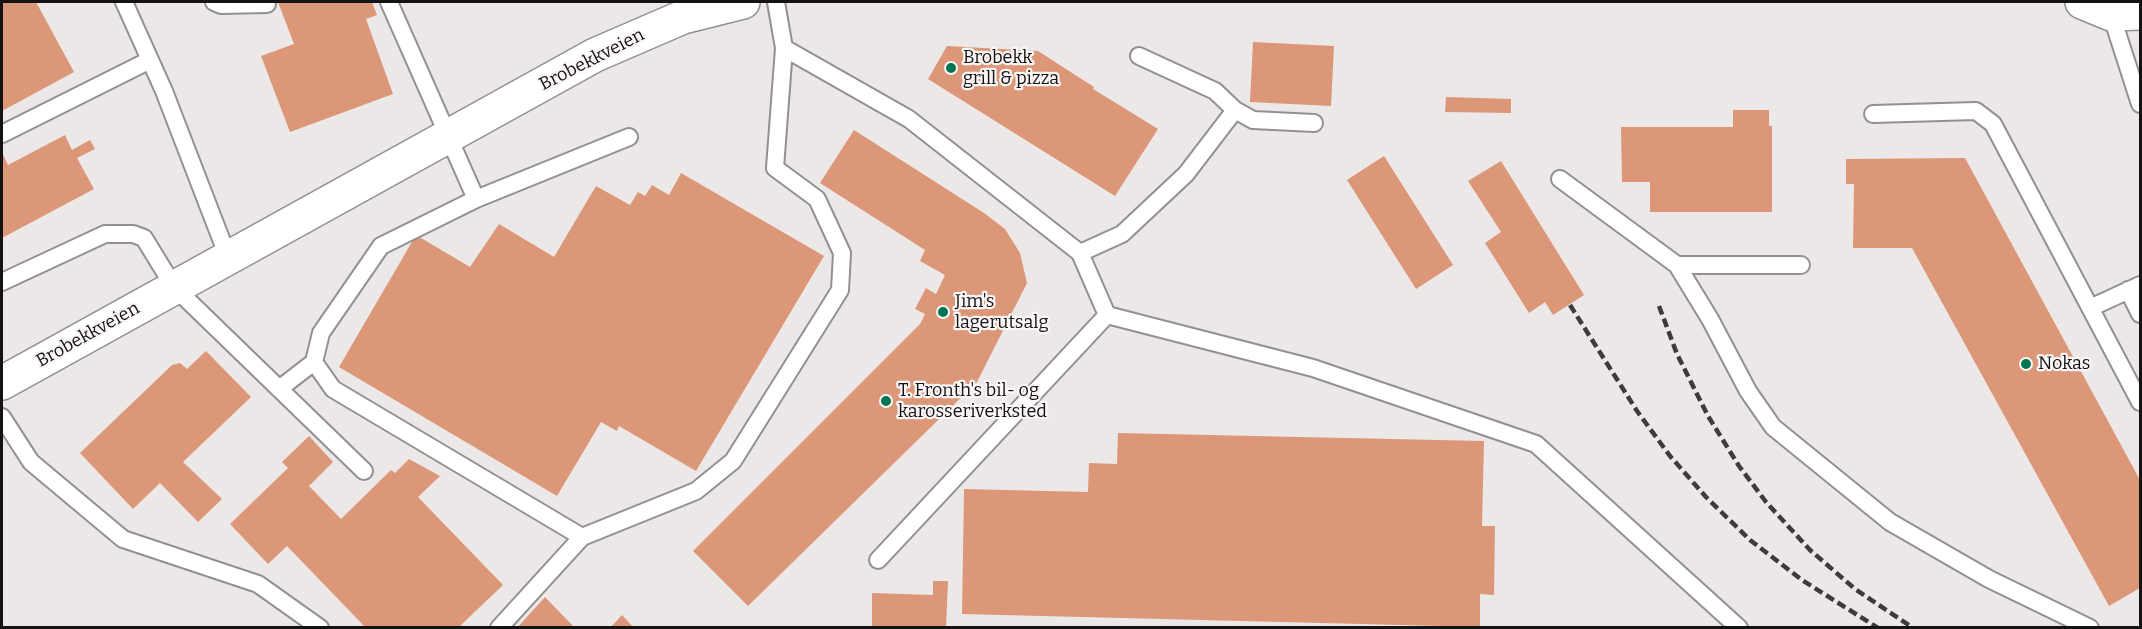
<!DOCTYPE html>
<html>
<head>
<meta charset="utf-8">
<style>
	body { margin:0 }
	#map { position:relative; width:2142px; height:629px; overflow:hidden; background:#ede8e8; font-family:Bitter,serif }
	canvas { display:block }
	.frame { position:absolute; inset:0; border:3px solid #141212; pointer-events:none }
</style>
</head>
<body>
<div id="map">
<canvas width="2142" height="629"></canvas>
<div class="frame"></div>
</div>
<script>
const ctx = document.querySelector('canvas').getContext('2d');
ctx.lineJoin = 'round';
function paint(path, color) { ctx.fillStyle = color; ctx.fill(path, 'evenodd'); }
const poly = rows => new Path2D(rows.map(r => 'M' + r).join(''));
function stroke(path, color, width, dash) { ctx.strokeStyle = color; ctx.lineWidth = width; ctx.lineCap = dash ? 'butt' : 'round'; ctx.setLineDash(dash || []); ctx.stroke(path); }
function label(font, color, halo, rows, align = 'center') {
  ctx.font = font + ' Bitter,serif'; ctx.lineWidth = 4.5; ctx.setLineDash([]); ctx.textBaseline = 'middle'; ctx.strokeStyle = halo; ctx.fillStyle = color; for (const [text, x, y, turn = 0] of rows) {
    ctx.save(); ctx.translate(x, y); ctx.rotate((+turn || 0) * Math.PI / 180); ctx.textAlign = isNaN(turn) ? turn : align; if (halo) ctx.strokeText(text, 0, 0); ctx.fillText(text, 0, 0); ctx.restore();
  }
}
const building = poly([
	[2,2,36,2,74,72,2,111],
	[278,2,372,2,377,15,366,19,393,94,290,132,261,56,294,44],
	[1253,42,1334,46,1331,106,1250,102],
	[947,46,1038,51,1094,87,1093,89,1158,129,1115,196,928,79],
	[1446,97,1511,99,1511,113,1445,112],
	[1733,110,1769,110,1769,126,1772,126,1772,212,1650,212,1650,182,1622,182,1621,127,1733,127],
	[854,130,984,213,1005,229,1020,253,1027,283,977,382,748,606,693,551,920,324,925,314,915,309,926,288,936,294,945,275,920,261,925,250,820,183],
	[65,135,72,150,90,140,95,149,77,158,94,189,2,238,2,152,8,165],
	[1384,156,1453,265,1416,289,1347,180],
	[1965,158,2140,480,2140,588,2109,606,1912,248,1853,248,1854,184,1846,184,1846,159],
	[1501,161,1584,295,1553,315,1545,302,1529,313,1485,243,1501,232,1468,181],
	[681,173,824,256,696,471,619,426,617,431,601,422,557,496,339,367,416,235,470,267,499,224,554,257,596,186,630,205,638,192,645,196,652,185,669,195],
	[206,351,251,397,183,462,222,499,198,522,160,483,133,509,80,453,172,365,180,363,187,369],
	[1118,433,1484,441,1482,526,1495,526,1494,595,1480,594,1480,627,962,614,964,489,1088,492,1089,463,1117,464],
	[309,436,333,462,309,486,341,519,391,470,395,473,409,459,440,476,418,497,503,585,461,625,463,628,366,628,287,546,268,564,230,524,288,468,282,462],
	[933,581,948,581,946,628,872,627,872,593,933,595],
	[545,597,575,628,517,628],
	[622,615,634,628,610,628]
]);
const lane = poly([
	[124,2,164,91,228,257],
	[214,2,221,5,267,4],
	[389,2,476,199],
	[2111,14,2140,104],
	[784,48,909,119,1080,253,1107,315,1313,368,1536,444,1739,628],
	[1139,56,1215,91,1235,110,1253,120,1314,123],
	[1873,114,1976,111,1993,124,2140,402],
	[2,134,150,60],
	[1560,179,1677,265,1710,319,1748,391,1773,427,1890,522,1989,579,2090,628],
	[1080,253,1122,234,1186,174,1235,110],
	[1677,265,1801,265],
	[2,282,105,234,133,234,144,238,174,287,364,471],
	[2128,290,2140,314],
	[2090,308,2140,285],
	[279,389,314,362],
	[2,417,31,462,123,539,258,584,320,628],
	[582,537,333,389,314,362,321,333,381,246,476,199,629,137],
	[878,560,1107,315],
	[499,628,582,537,696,491,733,461,840,290,842,253,817,199,775,168,784,48,776,2]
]);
const secondary = poly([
	[2082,2,2111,14,2140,13],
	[2,383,595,55,683,17,743,2]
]);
const rail = poly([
	[1570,305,1637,411,1670,456,1706,497,1750,540,1802,580,1878,628],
	[1659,306,1677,354,1708,416,1739,466,1766,502,1810,550,1855,589,1913,628]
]);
const markers = [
	[951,68,6,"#007551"],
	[943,312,6,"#007551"],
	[2026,364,6,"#007551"],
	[886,401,6,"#007551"]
];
const poiNames = [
	["Brobekk",963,58],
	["grill & pizza",963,79],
	["Jim's",955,302],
	["lagerutsalg",955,323],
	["Nokas",2038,364],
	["T. Fronth's bil- og",898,391],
	["karosseriverksted",898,412]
];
const streetNames = [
	["Brobekkveien",592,60,-27],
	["Brobekkveien",88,335,-29]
];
paint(building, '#db9777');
stroke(lane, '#949090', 20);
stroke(secondary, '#949090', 36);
stroke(lane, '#fff', 16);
stroke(secondary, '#fff', 33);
stroke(rail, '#3d3b3b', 4.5, [9, 4.5]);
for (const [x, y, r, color] of markers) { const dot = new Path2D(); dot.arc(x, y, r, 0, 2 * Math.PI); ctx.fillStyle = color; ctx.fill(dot); stroke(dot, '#faf6f6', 2); }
label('18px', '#141212', '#faf6f6', poiNames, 'left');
label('18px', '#141212', '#faf6f6', streetNames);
</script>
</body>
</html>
